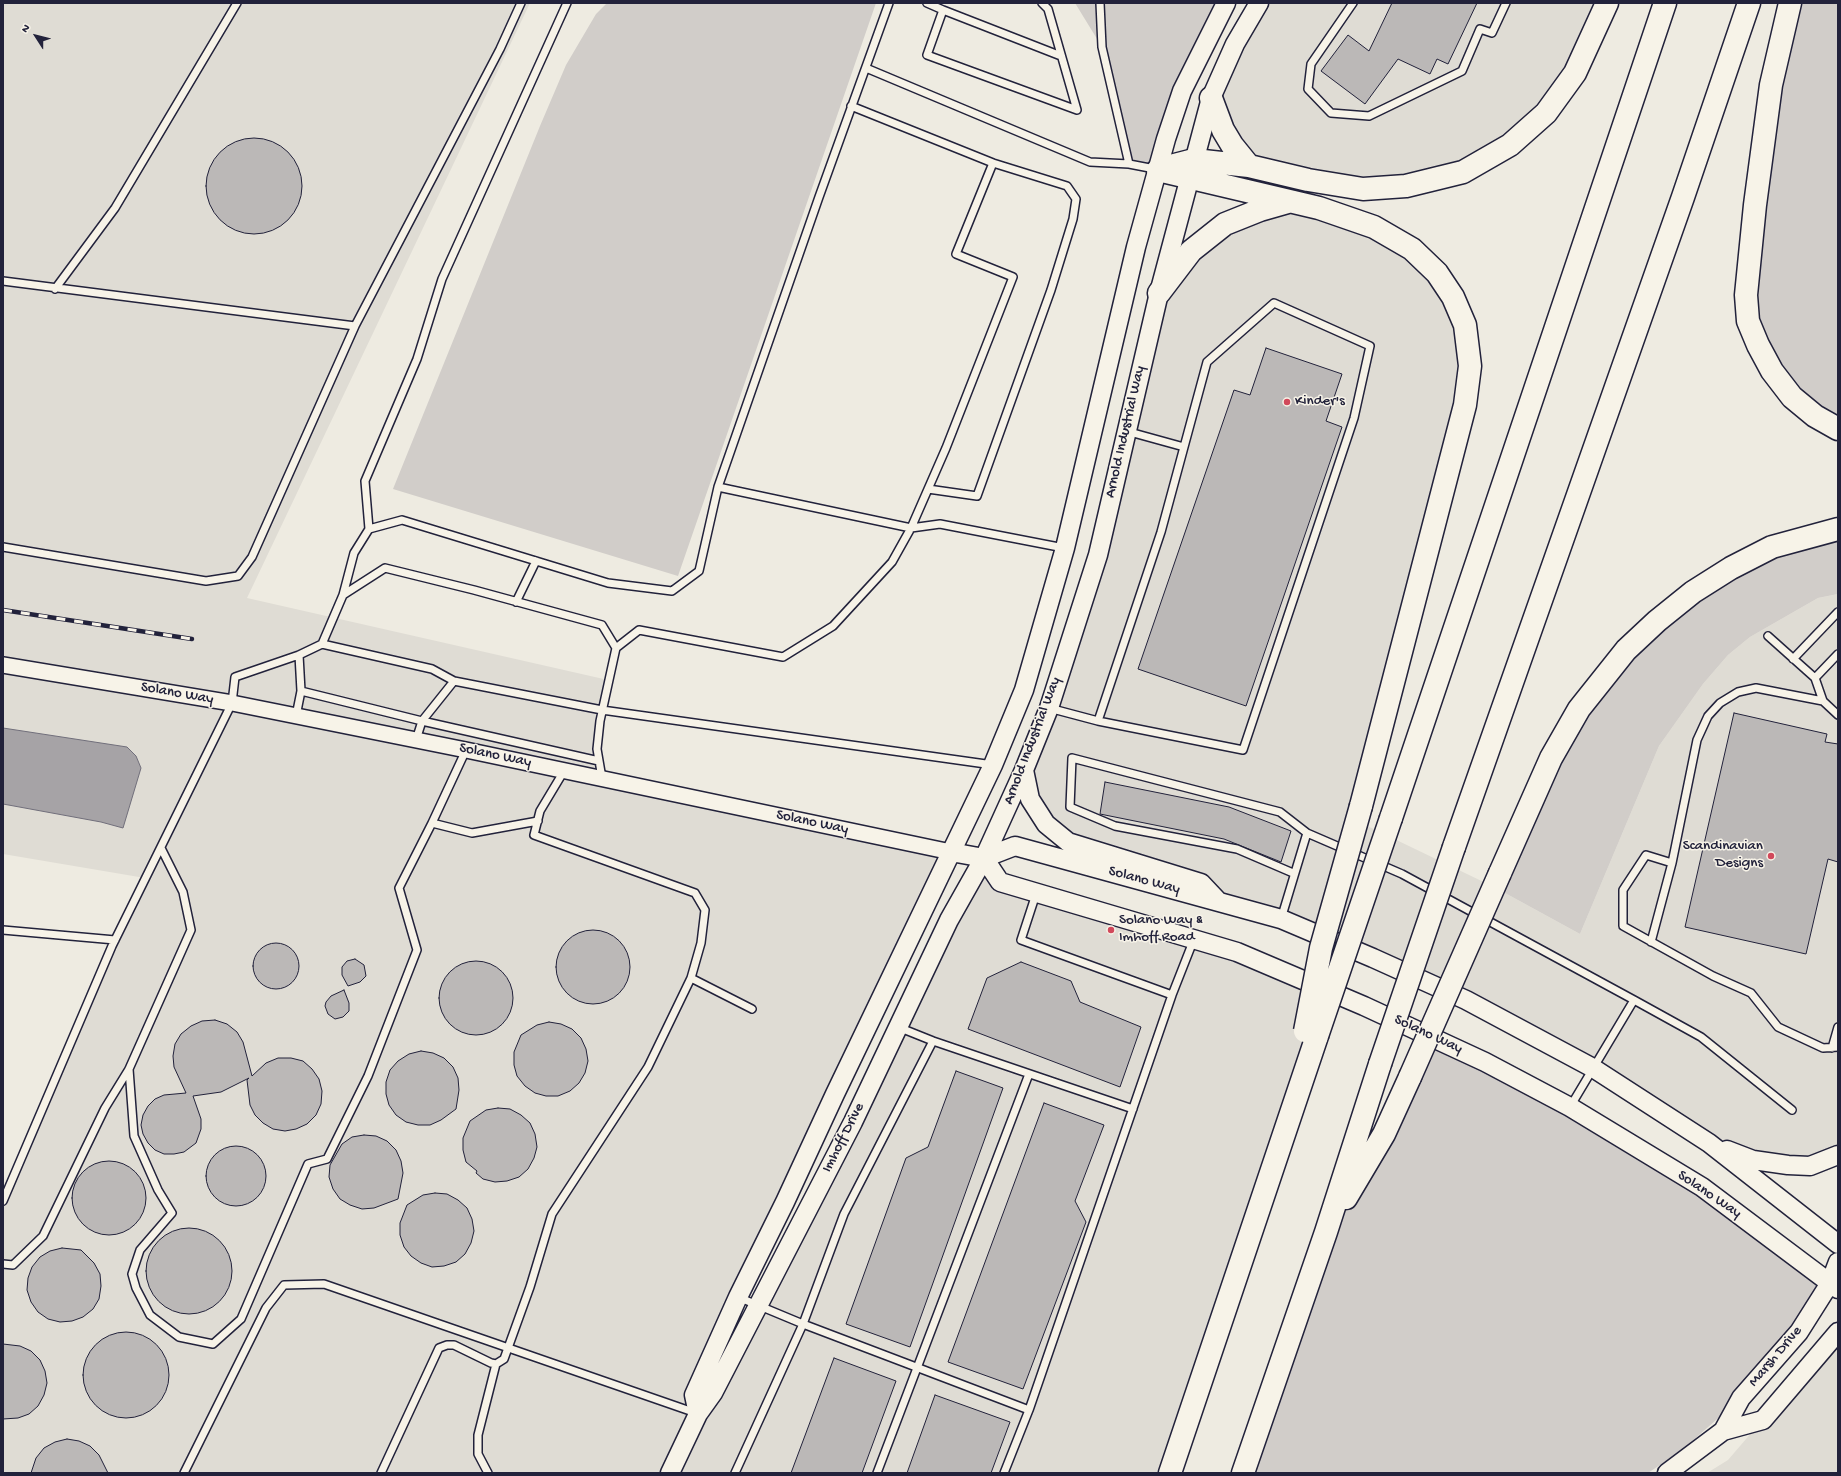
<!DOCTYPE html>
<html>
<head>
<meta charset="utf-8">
<style>
	body { margin:0 }
	#map { position:relative; width:1841px; height:1476px; overflow:hidden; background:#eeebe1; font-family:"Gochi Hand",sans-serif }
	canvas { display:block }
	.frame { position:absolute; inset:0; border:4px solid #22223b; pointer-events:none }
	.north { position:absolute; left:16px; top:16px; width:40px; height:40px; -webkit-text-stroke:3px #f7f3e8; paint-order:stroke; rotate:306deg; font-size:11px; font-weight:700; line-height:16px; text-align:center; color:#22223b }
	.north::after { content:''; display:block; margin:auto; width:14px; height:18px; background:#22223b; clip-path:polygon(50% 0,100% 100%,50% 72%,0 100%) }
</style>
</head>
<body>
<div id="map">
<canvas width="1841" height="1476"></canvas>
<div class="frame"></div>
<div class="north">N</div>
</div>
<script>
const ctx = document.querySelector('canvas').getContext('2d');
ctx.lineJoin = 'round';
function paint(path, color) { ctx.fillStyle = color; ctx.fill(path, 'evenodd'); }
const poly = rows => new Path2D(rows.map(r => 'M' + r).join(''));
function stroke(path, color, width, dash) { ctx.strokeStyle = color; ctx.lineWidth = width; ctx.lineCap = dash ? 'butt' : 'round'; ctx.setLineDash(dash || []); ctx.stroke(path); }
function label(font, color, halo, rows, align = 'center') {
  ctx.font = font + ' "Gochi Hand",sans-serif'; ctx.lineWidth = 3; ctx.setLineDash([]); ctx.textBaseline = 'middle'; ctx.strokeStyle = halo; ctx.fillStyle = color; for (const [text, x, y, turn = 0] of rows) {
    ctx.save(); ctx.translate(x, y); ctx.rotate((+turn || 0) * Math.PI / 180); ctx.textAlign = isNaN(turn) ? turn : align; if (halo) ctx.strokeText(text, 0, 0); ctx.fillText(text, 0, 0); ctx.restore();
  }
}
const built = poly([
	[3,3,530,3,247,598,608,680,597,749,602,778,951,852,738,1297,698,1413,984,858,1000,882,1331,992,1170,1473,3,1473,3,1202,145,878,3,854],
	[1259,3,1607,3,1575,73,1510,145,1406,186,1249,166,1211,98],
	[1319,208,1437,273,1470,366,1357,821,1494,887,1580,934,1659,746,1703,684,1728,655,1750,637,1818,598,1838,594,1838,1155,1831,1158,1753,1160,1466,1000,1046,824,1024,770,1049,708,1159,293,1191,251,1260,210],
	[1838,1332,1838,1473,1707,1473,1728,1460]
]);
const green = poly([
	[607,3,876,3,678,576,393,489,540,126,566,65,596,14],
	[1075,3,1226,3,1158,170,1129,164,1102,47],
	[1790,3,1838,3,1838,429,1815,416,1748,321],
	[1838,529,1838,594,1818,598,1750,637,1728,655,1703,684,1659,746,1580,934,1494,887,1579,709,1693,592],
	[1430,1032,1570,1107,1830,1283,1741,1398,1682,1450,1648,1473,1243,1473,1326,1232]
]);
const water = poly([
	[3,728,127,747,136,756,141,768,123,828,101,822,3,804,3,728]
]);
const building = poly([
	[1392,3,1477,3,1448,64,1437,59,1430,74,1398,59,1365,104,1321,71,1348,35,1369,51,1392,3],
	'206 186a48 48 0 1 1 96 0a48 48 0 1 1-96 0Z',
	[1266,348,1342,374,1326,421,1342,427,1246,706,1138,669,1234,390,1250,395,1266,348],
	[1734,713,1827,734,1825,742,1838,744,1838,862,1828,859,1806,954,1685,927,1734,713],
	[1105,782,1229,807,1291,831,1281,862,1224,839,1100,814,1105,782],
	'556 967a37 37 0 1 1 74 0a37 37 0 1 1-74 0Z',
	'253 966a23 23 0 1 1 46 0a23 23 0 1 1-46 0Z',
	[355,959,364,965,366,976,360,982,348,986,342,975,342,967,347,961,355,959],
	'439 998a37 37 0 1 1 74 0a37 37 0 1 1-74 0Z',
	[1021,962,1071,981,1080,1002,1141,1027,1120,1087,968,1029,987,978,1021,962],
	[344,990,349,1003,349,1011,343,1017,335,1019,328,1014,325,1006,326,1002,331,996,344,990],
	[215,1020,227,1024,237,1032,243,1042,252,1076,266,1063,278,1058,291,1058,303,1061,312,1069,319,1079,322,1091,321,1104,316,1115,307,1124,296,1129,285,1131,273,1129,263,1123,255,1115,250,1105,247,1080,249,1078,221,1092,193,1096,201,1119,201,1129,196,1143,184,1152,174,1154,164,1154,155,1150,148,1143,143,1134,141,1125,143,1115,148,1106,155,1099,164,1095,186,1093,174,1067,173,1056,175,1044,181,1034,191,1026,202,1021,215,1020],
	[549,1022,561,1024,572,1029,581,1038,586,1049,588,1061,585,1073,579,1083,570,1091,558,1096,546,1096,535,1093,525,1086,517,1076,514,1065,514,1052,521,1035,537,1025,549,1022],
	[421,1051,433,1053,444,1058,453,1067,458,1078,459,1090,456,1109,441,1120,430,1125,418,1125,406,1122,396,1115,389,1105,386,1094,386,1082,390,1070,398,1061,409,1054,421,1051],
	[956,1071,1003,1088,910,1347,846,1324,906,1158,928,1147,956,1071],
	[1044,1103,1104,1125,1075,1201,1086,1222,1023,1389,948,1362,1044,1103],
	[498,1108,510,1109,521,1115,530,1123,535,1134,537,1147,534,1158,528,1169,519,1177,507,1181,495,1182,483,1179,476,1173,477,1171,466,1162,463,1150,463,1138,470,1121,486,1110,498,1108],
	[364,1135,376,1136,387,1141,396,1150,401,1161,403,1173,398,1199,374,1208,362,1209,350,1205,340,1199,333,1189,329,1177,330,1165,342,1144,352,1137,364,1135],
	'206 1176a30 30 0 1 1 60 0a30 30 0 1 1-60 0Z',
	'72 1198a37 37 0 1 1 74 0a37 37 0 1 1-74 0Z',
	[435,1193,447,1194,458,1200,467,1208,472,1219,474,1231,471,1243,465,1254,456,1262,444,1266,432,1267,421,1263,411,1256,404,1247,400,1235,400,1223,407,1205,423,1195,435,1193],
	'146 1271a43 43 0 1 1 86 0a43 43 0 1 1-86 0Z',
	[62,1248,81,1250,94,1263,100,1274,101,1286,99,1299,93,1309,83,1317,72,1321,60,1322,48,1319,38,1312,31,1302,27,1290,28,1278,32,1267,40,1257,50,1251,62,1248],
	'83 1375a43 43 0 1 1 86 0a43 43 0 1 1-86 0Z',
	[3,1344,20,1346,31,1351,40,1360,45,1371,47,1383,44,1395,38,1406,29,1414,18,1418,3,1419,3,1344],
	[834,1358,896,1381,862,1473,791,1473,834,1358],
	[935,1395,1010,1422,991,1473,907,1473,935,1395],
	[67,1439,79,1441,90,1446,99,1455,108,1473,31,1473,36,1458,44,1448,55,1442,67,1439]
]);
const service = poly([
	[927,3,943,10,927,55,1077,110,1048,9,1042,3],
	[1100,3,1102,47,1129,164],
	[1353,3,1311,64,1308,89,1331,113,1369,116,1462,71,1480,29,1492,33,1506,3],
	[943,10,1061,56],
	[866,68,1090,162,1129,164,1155,169],
	[3,281,355,326,500,49,521,3],
	[55,289,115,208,237,3],
	[1126,431,1184,447],
	[718,487,911,528,946,448,1013,277,956,254,993,163,851,106],
	[928,489,977,496,1051,290,1073,219,1076,199,1067,186,993,163],
	[369,529,365,481,417,359,442,279,567,3],
	[3,547,206,581,238,576,252,557,355,326],
	[343,595,354,553,369,529,402,520,608,583,672,591,699,571,718,487,819,197,889,3],
	[516,602,536,561],
	[1768,636,1815,678],
	[322,644,432,669,454,681],
	[299,655,301,691,422,721,454,681,602,710,993,765],
	[1793,659,1838,612],
	[1823,701,1815,678,1838,654],
	[1049,708,1098,721,1161,532,1207,362,1274,303,1370,346,1354,418,1243,750,1098,721],
	[1838,715,1823,701,1756,688,1738,692,1720,703,1708,716,1697,740,1672,863,1646,855,1623,890,1623,926,1713,976,1751,993,1778,1027,1823,1048,1838,1047],
	[296,716,301,691],
	[416,740,422,721,599,761],
	[466,750,432,823,472,833,538,821],
	[564,771,540,811,534,835,695,893,705,910,701,943,691,978,752,1009],
	[602,778,597,749,600,721,616,648,639,630,783,657,833,626,892,562,911,528,940,524,1064,548],
	[1293,873,1237,849,1115,826,1070,807,1072,758,1280,812,1307,833],
	[1036,894,1021,940,1172,995],
	[1281,919,1307,833,1402,874,1634,1000],
	[3,930,115,940],
	[1651,942,1672,863],
	[898,1027,933,1041,1133,1109],
	[1832,1048,1838,1027],
	[129,1069,134,1136,158,1190,172,1213,140,1250,132,1274,136,1288,150,1315,179,1337,213,1344,241,1319,308,1164,327,1159,368,1076,417,950,399,888,432,823],
	[1570,1107,1634,1000,1701,1037,1792,1110],
	[3,1201,112,946,232,703,235,677,299,655,322,644,343,595,385,568,474,590,602,625,616,648],
	[3,1264,13,1265,43,1236,105,1108,129,1069,191,930,183,892,161,848],
	[738,1297,803,1324,1029,1410,1172,995,1194,939],
	[184,1473,266,1308,284,1285,324,1284,696,1413],
	[381,1473,439,1348,447,1345,454,1345,491,1363,496,1364,504,1359,530,1287,552,1214,648,1067,691,978],
	[488,1473,478,1454,478,1435,496,1364],
	[735,1473,803,1324,844,1214,933,1041],
	[877,1473,1029,1074],
	[1004,1473,1029,1410]
]);
const minor = poly([
	[3,665,232,703,466,750,951,852]
]);
const tertiary = poly([
	[1024,770,1030,799,1046,824,1068,842,1201,883,1218,901],
	[951,852,984,858,1015,846,1281,919,1373,958,1466,1000,1593,1068,1709,1143,1838,1244],
	[984,858,1000,882,1237,952,1364,1006,1485,1062,1570,1107,1702,1187,1838,1289],
	[1727,1150,1753,1160,1788,1165,1810,1166,1838,1155],
	[698,1414,694,1395,738,1297,785,1202,835,1094,993,765,1024,690,1065,548,1136,247,1166,139,1182,91,1226,3],
	[1723,1431,1741,1398,1799,1332,1830,1283,1838,1262],
	[670,1473,698,1414,713,1393,853,1122,949,920,984,858,1024,770,1049,708,1098,555,1159,293,1211,98,1235,44,1259,3],
	[1667,1473,1723,1431,1763,1420,1838,1332]
]);
const motorway = poly([
	[1790,3,1771,85,1755,205,1746,295,1748,321,1758,345,1772,371,1792,397,1815,416,1838,429],
	[1211,98,1223,130,1232,145,1249,166],
	[1163,168,1194,160,1249,166,1308,180,1363,189,1406,186,1463,172,1510,145,1546,113,1575,73,1607,3],
	[1158,170,1319,208,1374,227,1412,249,1437,273,1453,297,1465,325,1470,366,1465,405,1361,806],
	[1159,293,1191,251,1225,224,1260,210,1288,202],
	[1391,818,1665,3],
	[1454,847,1683,197,1749,3],
	[1500,873,1551,758,1579,709,1626,650,1657,621,1693,592,1731,568,1772,547,1838,529],
	[1346,1198,1384,1134,1410,1077],
	[1170,1473,1317,1036],
	[1243,1473,1326,1232,1380,1064]
]);
const rail = poly([
	[3,610,192,639]
]);
const motorwayBridge = poly([
	[1305,1031,1321,948,1361,806],
	[1317,1036,1391,818],
	[1380,1064,1454,847],
	[1410,1077,1500,873]
]);
const markers = [
	[1287,402,4,"#d1495b"],
	[1771,856,4,"#d1495b"],
	[1111,930,4,"#d1495b"]
];
const poiNames = [
	["Kinder's",1295,402],
	["Scandinavian",1763,847,"right"],
	["Designs",1763,864,"right"],
	["Solano Way &",1119,921],
	["Imhoff Road",1119,938]
];
const streetNames = [
	["Arnold Industrial Way",1126,432,-77],
	["Solano Way",177,694,10],
	["Arnold Industrial Way",1033,741,-69],
	["Solano Way",495,756,12],
	["Solano Way",812,823,12],
	["Solano Way",1144,881,15],
	["Solano Way",1428,1035,25],
	["Imhoff Drive",844,1138,-63],
	["Solano Way",1709,1195,34],
	["Marsh Drive",1776,1357,-50]
];
paint(built, '#dfdcd4');
paint(green, '#d1cdc9');
paint(water, '#a6a3a6');
stroke(water, '#716f7b', 1);
paint(building, '#bbb8b7');
stroke(building, '#22223b', 1);
stroke(service, '#22223b', 10);
stroke(minor, '#22223b', 18);
stroke(tertiary, '#22223b', 21);
stroke(motorway, '#22223b', 25);
stroke(service, '#f7f3e8', 7);
stroke(minor, '#f7f3e8', 15);
stroke(tertiary, '#f7f3e8', 18);
stroke(motorway, '#f7f3e8', 22);
stroke(rail, '#22223b', 4.5);
stroke(rail, '#f7f3e8', 3, [9]);
stroke(motorwayBridge, '#22223b', 25, []);
stroke(motorwayBridge, '#f7f3e8', 22);
for (const [x, y, r, color] of markers) { const dot = new Path2D(); dot.arc(x, y, r, 0, 2 * Math.PI); ctx.fillStyle = color; ctx.fill(dot); stroke(dot, '#f7f3e8', 1.5); }
label('15px', '#22223b', '#f7f3e8', poiNames, 'left');
label('15px', '#22223b', '#f7f3e8', streetNames);
</script>
</body>
</html>
